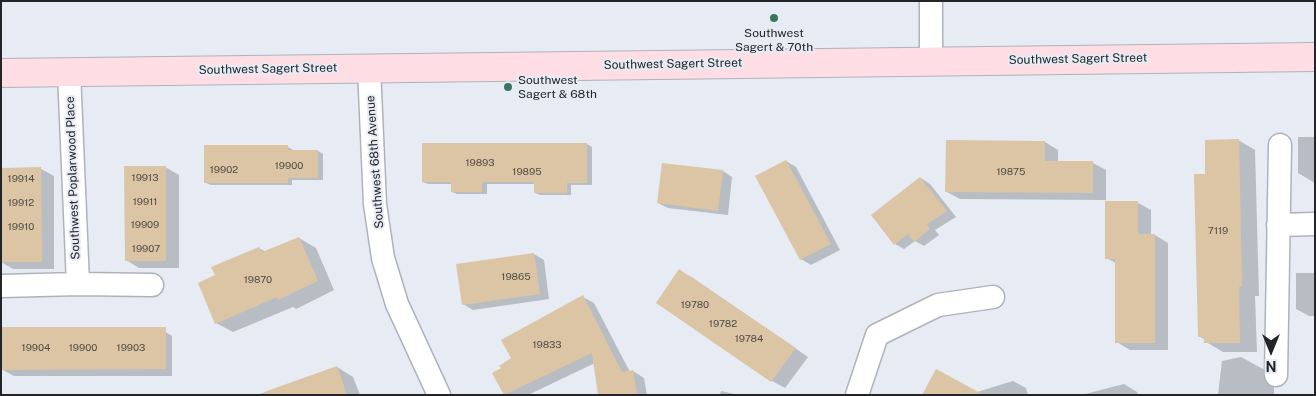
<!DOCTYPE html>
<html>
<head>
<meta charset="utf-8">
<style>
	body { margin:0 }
	#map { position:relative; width:1316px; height:396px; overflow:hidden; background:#e6ebf4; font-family:"Public Sans",sans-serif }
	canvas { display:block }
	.frame { position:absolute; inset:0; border:2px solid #222427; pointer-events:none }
	.north { position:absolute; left:1246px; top:326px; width:50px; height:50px; -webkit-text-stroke:4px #e6ebf4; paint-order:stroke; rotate:180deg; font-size:14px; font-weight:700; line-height:20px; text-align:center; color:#222427 }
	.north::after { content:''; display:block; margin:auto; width:18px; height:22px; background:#222427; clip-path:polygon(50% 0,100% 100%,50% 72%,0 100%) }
</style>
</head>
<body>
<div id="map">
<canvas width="1316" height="396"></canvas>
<div class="frame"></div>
<div class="north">N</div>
</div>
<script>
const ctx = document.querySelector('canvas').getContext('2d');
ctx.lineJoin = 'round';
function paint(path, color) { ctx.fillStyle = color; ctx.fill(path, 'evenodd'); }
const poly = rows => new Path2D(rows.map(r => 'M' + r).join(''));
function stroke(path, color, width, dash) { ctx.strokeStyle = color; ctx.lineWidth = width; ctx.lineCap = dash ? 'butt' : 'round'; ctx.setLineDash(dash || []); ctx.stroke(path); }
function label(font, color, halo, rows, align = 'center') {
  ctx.font = font + ' "Public Sans",sans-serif'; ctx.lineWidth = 4; ctx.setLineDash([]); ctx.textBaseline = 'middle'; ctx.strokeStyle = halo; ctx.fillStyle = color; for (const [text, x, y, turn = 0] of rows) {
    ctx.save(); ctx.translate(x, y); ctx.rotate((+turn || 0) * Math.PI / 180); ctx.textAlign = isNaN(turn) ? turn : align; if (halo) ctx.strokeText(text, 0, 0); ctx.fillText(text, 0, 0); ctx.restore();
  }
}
const shadow = poly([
	[1298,137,1315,137,1315,183,1298,173],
	[1238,140,1255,150,1259,296,1255,296,1257,352,1223,352,1206,342,1206,340,1199,336],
	[1045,142,1058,150,1058,163,1093,163,1106,170,1106,200,960,199,947,192],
	[587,144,592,147,592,185,571,185,571,195,540,195,535,193,535,184,487,184,487,194,457,194,452,192,452,184,428,184,423,182],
	[288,147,293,150,293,151,318,151,323,154,323,180,292,180,292,185,211,185,206,183],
	[786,161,796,167,840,250,811,265,801,259,757,176],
	[165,167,179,175,179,268,139,268,126,260],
	[1,169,41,169,54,176,54,269,13,269,1,262],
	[723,171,732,177,728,215,668,208,658,203],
	[921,178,930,184,956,217,935,230,939,235,924,246,915,241,904,249,895,244],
	[1107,203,1138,203,1151,210,1151,235,1155,235,1168,243,1168,350,1130,350,1117,342,1117,264,1107,258],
	[299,238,316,248,334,290,296,309,293,307,233,332,216,323,217,276,259,248,266,252],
	[534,254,544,260,549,299,473,310,463,304],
	[680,271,693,278,808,357,785,388,772,381,658,303],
	[1296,273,1315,273,1315,316,1309,316,1296,309],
	[583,297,594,303,630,372,633,371,644,378,647,395,599,395,595,363,528,395,507,395,505,394,503,369],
	[159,328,172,336,172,376,14,376,1,369],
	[1241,357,1274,375,1274,395,1218,395,1222,361],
	[337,367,353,377,360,395,257,395],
	[1013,381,1026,388,1028,395,923,395,977,392],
	[1124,384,1137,392,1138,395,1081,395],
	[721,391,738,395,720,395]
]);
const building = poly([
	[1239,139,1242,287,1239,287,1240,343,1204,343,1204,337,1198,337,1194,174,1205,174,1205,140],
	[946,140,1045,141,1045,161,1093,161,1093,193,945,192],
	[422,143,587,143,587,183,567,183,567,193,534,193,534,182,482,182,482,192,451,192,451,182,422,182],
	[204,145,288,145,288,150,318,150,318,178,288,178,288,183,204,183],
	[786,160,831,244,800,260,755,176],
	[662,163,723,170,718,211,657,203],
	[124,166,166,166,166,261,125,261],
	[41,167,42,262,1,262,1,168],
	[920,177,947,211,927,224,930,229,914,242,908,234,894,245,871,215],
	[1105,201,1138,201,1138,234,1155,234,1155,343,1115,343,1115,259,1105,259],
	[299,237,318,281,278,300,277,297,215,324,198,283,215,275,211,267,259,247,262,252],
	[534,253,540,294,462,305,456,264],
	[679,269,796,348,771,382,656,303],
	[583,295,622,372,633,370,637,395,598,395,592,353,504,395,492,373,501,368,499,366,511,358,501,340],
	[1,327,166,327,166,369,1,370],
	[337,366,347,395,265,395,264,392],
	[936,369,984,395,922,395]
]);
const street = poly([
	[931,1,931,61],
	[369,68,375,204,383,258,397,304,439,395],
	[69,72,78,284],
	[1278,225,1315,224],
	[1,286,78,284,152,285],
	[1276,375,1280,145],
	[857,395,877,335,938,305,993,297]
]);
const secondary = poly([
	[1,73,1315,57]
]);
const markers = [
	[774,18,5,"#3b755f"],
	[508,87,5,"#3b755f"]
];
const numberNames = [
	["19893",480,163],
	["19900",289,166],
	["19902",224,170],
	["19895",527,172],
	["19875",1011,172],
	["19913",145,178],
	["19914",21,179],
	["19911",145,202],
	["19912",21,203],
	["19909",145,225],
	["19910",21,227],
	["7119",1218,231],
	["19907",146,249],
	["19865",516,277],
	["19870",258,280],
	["19780",695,305],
	["19782",723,324],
	["19784",749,339],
	["19833",547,345],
	["19904",36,348],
	["19900",83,348],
	["19903",131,348]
];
const poiNames = [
	["Southwest",774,33],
	["Sagert & 70th",774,47],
	["Southwest",518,80,"left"],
	["Sagert & 68th",518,94,"left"]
];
const streetNames = [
	["Southwest Sagert Street",1078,59,-1],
	["Southwest Sagert Street",673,64,-1],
	["Southwest Sagert Street",268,69,-1],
	["Southwest 68th Avenue",375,162,-94],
	["Southwest Poplarwood Place",73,178,-92]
];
paint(shadow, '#0003');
paint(building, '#dcc5a4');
stroke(street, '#aeb3bb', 25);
stroke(secondary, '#aeb3bb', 30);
stroke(street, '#fff', 22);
stroke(secondary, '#fedde4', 28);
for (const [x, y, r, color] of markers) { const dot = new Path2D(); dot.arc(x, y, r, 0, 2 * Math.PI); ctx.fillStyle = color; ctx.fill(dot); stroke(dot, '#e6ebf4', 2); }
label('10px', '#504c46', null, numberNames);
label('12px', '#222427', '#e6ebf4', poiNames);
label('12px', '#222427', '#e6ebf4', streetNames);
</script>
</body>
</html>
